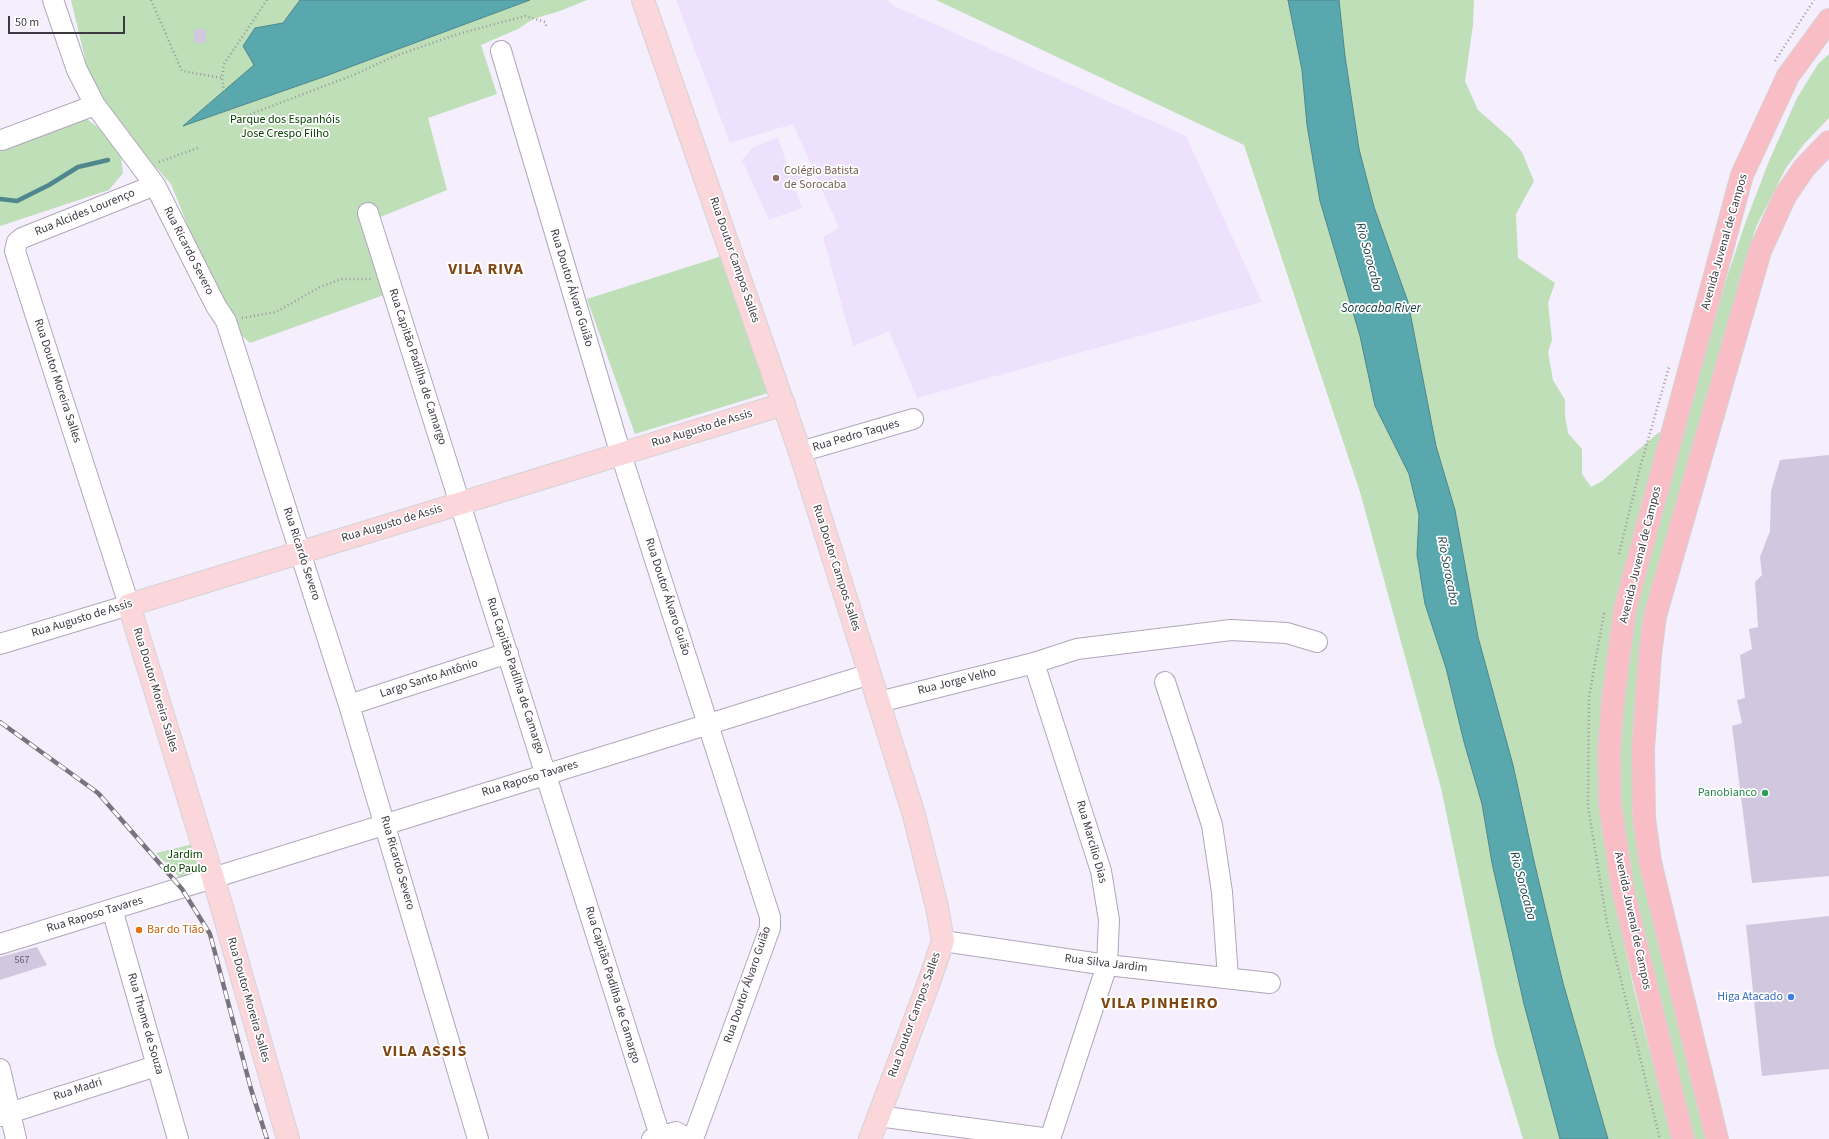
<!DOCTYPE html>
<html>
<head>
<meta charset="utf-8">
<style>
	body { margin:0 }
	#map { position:relative; width:1829px; height:1139px; overflow:hidden; background:#f5effd; font-family:"Source Sans 3",sans-serif }
	canvas { display:block }
	.scale { position:absolute; left:8px; top:16px; width:117px; height:18px; box-sizing:border-box; border:2px solid #3d3942; border-top:0; padding-left:5px; font-size:12px; line-height:14px; white-space:nowrap; color:#3d3942; -webkit-text-stroke:3px #fff; paint-order:stroke }
</style>
</head>
<body>
<div id="map">
<canvas width="1829" height="1139"></canvas>
<div class="scale">50 m</div>
</div>
<script>
const ctx = document.querySelector('canvas').getContext('2d');
ctx.lineJoin = 'round';
function paint(path, color) { ctx.fillStyle = color; ctx.fill(path, 'evenodd'); }
const poly = rows => new Path2D(rows.map(r => 'M' + r).join(''));
function stroke(path, color, width, dash) { ctx.strokeStyle = color; ctx.lineWidth = width; ctx.lineCap = dash ? 'butt' : 'round'; ctx.setLineDash(dash || []); ctx.stroke(path); }
function label(font, color, halo, rows, align = 'center') {
  ctx.font = font + ' "Source Sans 3",sans-serif'; ctx.lineWidth = 3.5; ctx.setLineDash([]); ctx.textBaseline = 'middle'; ctx.strokeStyle = halo; ctx.fillStyle = color; for (const [text, x, y, turn = 0] of rows) {
    ctx.save(); ctx.translate(x, y); ctx.rotate((+turn || 0) * Math.PI / 180); ctx.textAlign = isNaN(turn) ? turn : align; if (halo) ctx.strokeText(text, 0, 0); ctx.fillText(text, 0, 0); ctx.restore();
  }
}
const built = poly([
	[676,0,887,0,894,6,1186,136,1262,302,917,398,889,331,853,346,823,237,839,228,793,124,730,143],
	[778,137,789,171,798,167,805,184,795,188,802,208,769,220,742,160,752,148]
]);
const green = poly([
	[71,0,587,0,560,11,533,19,518,29,481,45,497,94,428,118,447,190,368,222,384,295,250,343,226,321,171,184,95,100],
	[936,0,1474,0,1473,25,1465,81,1478,110,1510,138,1522,152,1534,181,1516,214,1518,258,1555,283,1548,303,1552,340,1548,352,1553,380,1565,400,1565,416,1568,433,1582,449,1582,474,1591,487,1602,481,1659,432,1661,434,1624,570,1608,845,1619,920,1634,990,1672,1139,1523,1139,1495,1047,1441,788,1360,492,1244,145],
	[1829,54,1829,118,1804,144,1786,168,1756,227,1741,275,1656,581,1645,624,1635,701,1633,741,1711,1139,1694,1139,1643,939,1627,860,1619,792,1619,726,1631,625,1643,574,1727,277,1746,221,1769,161,1797,98,1818,64],
	[87,119,105,133,121,157,123,173,109,190,0,226,0,147],
	[722,256,768,393,635,434,587,299],
	[197,843,201,873,181,879,156,853]
]);
const water = poly([
	[300,0,530,0,323,77,183,126,254,65,243,46,255,28,283,23,300,0],
	[1288,0,1339,0,1345,56,1359,149,1374,207,1408,302,1436,446,1455,510,1478,637,1513,765,1534,861,1563,983,1608,1139,1560,1139,1524,1004,1492,863,1482,804,1464,742,1446,668,1425,604,1417,555,1419,515,1409,474,1375,406,1360,336,1320,201,1307,125,1302,70,1288,0]
]);
const stream = poly([
	[0,199,17,201,49,185,78,167,108,160]
]);
const building = poly([
	[194,29,206,30,206,42,194,43],
	[1829,455,1829,876,1752,883,1732,726,1742,723,1737,700,1745,698,1740,655,1752,649,1749,629,1758,627,1755,582,1762,575,1760,557,1770,531,1771,491,1780,460],
	[1829,916,1829,1069,1762,1076,1746,925],
	[37,947,47,965,0,980,0,957]
]);
const path = poly([
	[151,0,182,71,222,78],
	[267,0,224,64,222,78,225,100,235,120,351,76,395,56,458,34,525,16,545,22,547,28],
	[1775,61,1814,0],
	[159,162,200,147],
	[242,318,276,312,320,287,341,279,372,279],
	[1619,554,1641,464,1669,367],
	[1604,613,1589,697,1588,806,1607,923,1660,1139]
]);
const minor = poly([
	[53,0,77,70,95,105,155,185,216,306,226,321,349,705,478,1139],
	[501,51,618,445,770,917,770,928,693,1139],
	[2,140,95,105],
	[368,213,661,1139],
	[800,452,913,419],
	[0,644,129,605,15,251,17,242,22,238,155,185],
	[1034,663,1101,871,1109,920,1107,965,1050,1139],
	[1165,682,1212,825,1222,892,1228,978],
	[879,702,1034,663,1077,649,1231,630,1287,633,1317,642],
	[349,705,508,653],
	[112,909,178,1139],
	[943,941,1107,965,1270,983],
	[0,944,870,674],
	[0,1069,16,1139],
	[0,1116,156,1066],
	[878,1116,1050,1139],
	[652,1139,676,1132,688,1139]
]);
const major = poly([
	[643,0,800,452,914,815,937,907,943,941,929,982,870,1139],
	[288,1139,221,904,129,605,784,404]
]);
const highway = poly([
	[1683,1139,1623,890,1610,805,1609,750,1613,700,1625,609,1742,175,1788,76,1829,20],
	[1717,1139,1650,862,1644,817,1643,749,1650,655,1655,616,1760,251,1785,196,1804,168,1829,142]
]);
const rail = poly([
	[0,722,98,793,182,889,210,934,251,1089,267,1139]
]);
const markers = [
	[776,178,4,"#8d6e63"],
	[1765,793,4,"#2e9e5b"],
	[139,930,4,"#e8710a"],
	[1791,997,4,"#3f7fe0"]
];
const numberNames = [
	["567",22,961]
];
const parkNames = [
	["Parque dos Espanhóis",285,120],
	["Jose Crespo Filho",285,134],
	["Jardim",185,855],
	["do Paulo",185,869]
];
const educationNames = [
	["Colégio Batista",784,171],
	["de Sorocaba",784,185]
];
const streetNames = [
	["Rua Alcides Lourenço",85,213,-22],
	["Avenida Juvenal de Campos",1725,242,-74],
	["Rua Ricardo Severo",188,251,63],
	["Rua Doutor Campos Salles",734,260,71],
	["Rua Doutor Álvaro Guião",571,288,73],
	["Rua Capitão Padilha de Camargo",417,367,72],
	["Rua Doutor Moreira Salles",57,381,72],
	["Rua Augusto de Assis",702,429,-17],
	["Rua Pedro Taques",856,436,-16],
	["Rua Augusto de Assis",392,524,-17],
	["Rua Ricardo Severo",301,554,72],
	["Avenida Juvenal de Campos",1641,555,-76],
	["Rua Doutor Campos Salles",836,568,72],
	["Rua Doutor Álvaro Guião",667,597,72],
	["Rua Augusto de Assis",82,619,-17],
	["Rua Capitão Padilha de Camargo",515,676,72],
	["Largo Santo Antônio",429,679,-18],
	["Rua Jorge Velho",957,682,-14],
	["Rua Doutor Moreira Salles",155,690,73],
	["Rua Raposo Tavares",530,779,-17],
	["Rua Marcilio Dias",1091,842,74],
	["Rua Ricardo Severo",397,863,74],
	["Rua Raposo Tavares",95,915,-17],
	["Avenida Juvenal de Campos",1632,921,78],
	["Rua Silva Jardim",1106,964,7],
	["Rua Capitão Padilha de Camargo",612,985,73],
	["Rua Doutor Álvaro Guião",748,985,-71],
	["Rua Doutor Moreira Salles",248,1000,74],
	["Rua Doutor Campos Salles",915,1015,-70],
	["Rua Thome de Souza",145,1024,74],
	["Rua Madri",78,1090,-18]
];
const leisureNames = [
	["Panobianco",1757,793]
];
const foodNames = [
	["Bar do Tião",147,930]
];
const shopNames = [
	["Higa Atacado",1783,997]
];
const waterNames = [
	["Rio Sorocaba",1368,257,75],
	["Sorocaba River",1381,309],
	["Rio Sorocaba",1447,571,79],
	["Rio Sorocaba",1522,886,75]
];
const districtNames = [
	["VILA RIVA",486,270],
	["VILA PINHEIRO",1160,1004],
	["VILA ASSIS",425,1052]
];
paint(built, '#eee1fe');
paint(green, '#bedfb8');
paint(water, '#58a8ae');
stroke(water, '#50878e', 1);
stroke(stream, '#50878e', 4.5);
paint(building, '#d1c7de');
stroke(minor, '#afa6bb', 22);
stroke(major, '#d4d3d5', 24);
stroke(highway, '#d4d3d5', 24);
stroke(path, '#9b96a1', 2.5, [1, 3]);
stroke(minor, '#fff', 20);
stroke(major, '#fbd7dc', 22);
stroke(highway, '#f8bdc5', 22);
stroke(rail, '#78747e', 4.5);
stroke(rail, '#fff', 3, [9]);
for (const [x, y, r, color] of markers) { const dot = new Path2D(); dot.arc(x, y, r, 0, 2 * Math.PI); ctx.fillStyle = color; ctx.fill(dot); stroke(dot, '#fff', 1.5); }
label('10px', '#625c69', null, numberNames);
label('12px', '#084100', '#fff', parkNames);
label('12px', '#785e54', '#fff', educationNames, 'left');
label('12px', '#3d3942', '#fff', streetNames);
label('12px', '#27864d', '#fff', leisureNames, 'right');
label('12px', '#c56008', '#fff', foodNames, 'left');
label('12px', '#366cbe', '#fff', shopNames, 'right');
label('italic 13px', '#1a4143', '#fff', waterNames);
ctx.letterSpacing = '1px';
label('bold 16px', '#7f4612', '#fff', districtNames);
ctx.letterSpacing = '0px';
</script>
</body>
</html>
